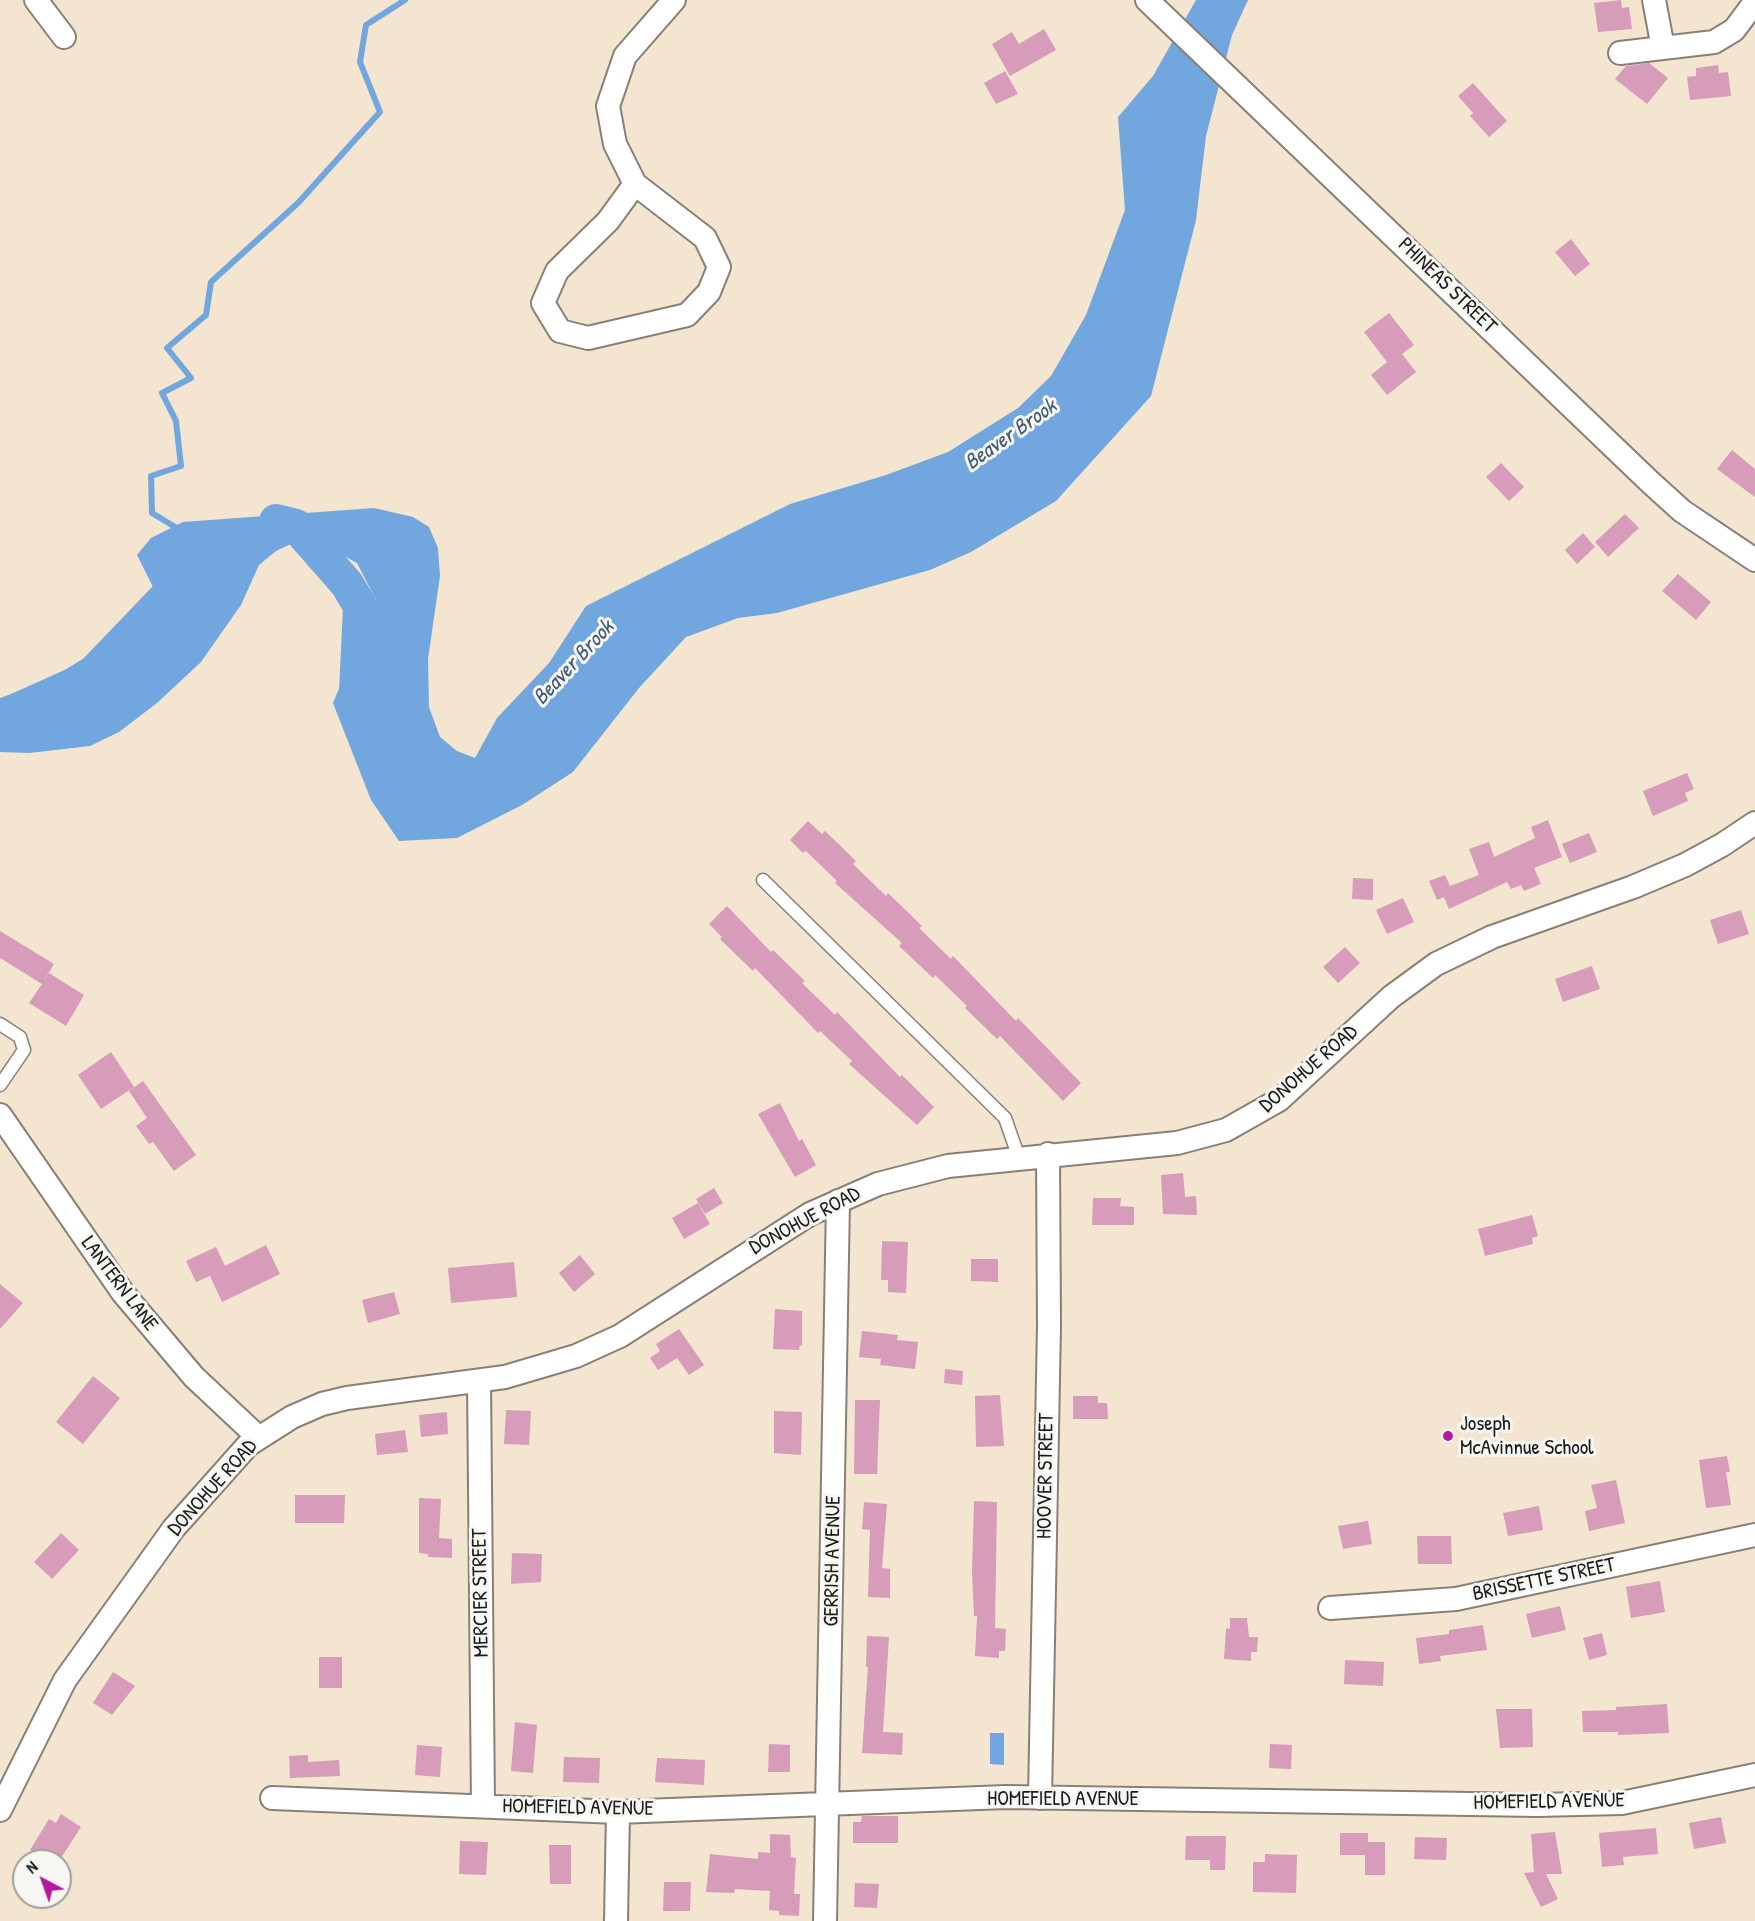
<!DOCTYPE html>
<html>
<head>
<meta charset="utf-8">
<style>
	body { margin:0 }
	#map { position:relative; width:1755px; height:1921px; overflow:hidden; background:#f3e5d0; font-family:"Patrick Hand",sans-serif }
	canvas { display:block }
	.north { position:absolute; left:12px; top:1849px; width:60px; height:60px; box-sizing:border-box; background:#f6f6f2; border:2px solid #9f9f9c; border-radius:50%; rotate:319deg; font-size:16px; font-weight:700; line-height:24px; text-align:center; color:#1c1c1c }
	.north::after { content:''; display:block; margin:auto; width:21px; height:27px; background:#b5179e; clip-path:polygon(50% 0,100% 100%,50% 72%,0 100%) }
</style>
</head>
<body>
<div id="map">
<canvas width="1755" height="1921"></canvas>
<div class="north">N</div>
</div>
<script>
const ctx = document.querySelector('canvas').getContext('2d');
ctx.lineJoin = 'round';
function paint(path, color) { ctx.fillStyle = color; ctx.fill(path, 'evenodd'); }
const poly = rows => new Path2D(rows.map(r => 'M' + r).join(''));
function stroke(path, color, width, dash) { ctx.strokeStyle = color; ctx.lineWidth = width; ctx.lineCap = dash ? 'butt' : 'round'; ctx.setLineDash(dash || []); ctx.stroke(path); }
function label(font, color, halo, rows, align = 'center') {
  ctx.font = font + ' "Patrick Hand",sans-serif'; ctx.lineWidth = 6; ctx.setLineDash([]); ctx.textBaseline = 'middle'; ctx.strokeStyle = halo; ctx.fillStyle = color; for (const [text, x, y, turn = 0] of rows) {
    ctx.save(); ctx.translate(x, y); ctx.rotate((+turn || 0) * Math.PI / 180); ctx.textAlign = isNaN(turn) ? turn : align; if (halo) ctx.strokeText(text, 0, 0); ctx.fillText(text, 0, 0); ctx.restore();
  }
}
const water = poly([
	[1196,0,1248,0,1232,35,1206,136,1196,220,1151,396,1056,501,971,552,930,570,777,613,738,618,686,637,639,688,573,772,522,805,457,838,399,841,371,800,333,703,376,600,357,563,337,552,314,544,293,543,276,551,259,565,241,605,201,662,157,703,119,732,90,746,29,753,0,752,0,699,89,659,133,648,154,627,160,601,137,555,151,538,183,522,374,508,413,517,429,527,438,548,440,576,428,659,429,707,440,737,457,751,475,758,497,718,549,663,586,606,790,504,886,475,948,452,1018,408,1051,376,1086,315,1125,210,1118,117,1153,76],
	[990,1733,1004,1733,1004,1765,990,1764]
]);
const stream = poly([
	[180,530,152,513,151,476,181,466,176,421,162,393,191,378,167,348,206,315,211,282,298,203,380,112,360,62,366,25,405,0]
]);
const river = poly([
	[276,521,296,526,347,584,360,606,356,693],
	[0,716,53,697,94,672,166,597,194,572]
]);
const building = poly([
	[1621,0,1622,8,1629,7,1632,29,1598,32,1594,3],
	[1044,29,1056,50,1010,76,992,44,1012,32,1019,44],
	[1649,63,1668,78,1647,104,1615,79,1626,66],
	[1718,65,1719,73,1728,72,1731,96,1690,100,1687,77,1696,76,1696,68],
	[1005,71,1018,94,996,104,984,83],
	[1473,83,1507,121,1489,137,1470,116,1473,113,1458,96],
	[1571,239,1590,264,1575,276,1555,252],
	[1389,313,1414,345,1402,354,1416,372,1387,395,1371,375,1387,362,1364,332],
	[1732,450,1755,469,1755,497,1717,469],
	[1501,463,1524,487,1509,501,1486,477],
	[1625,514,1639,528,1608,557,1595,542],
	[1583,533,1595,547,1577,564,1565,550],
	[1678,574,1711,602,1696,620,1662,591],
	[1687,773,1694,789,1685,793,1688,801,1653,816,1643,791],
	[1548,820,1562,857,1534,868,1541,884,1524,891,1521,885,1511,889,1507,882,1449,909,1444,897,1437,900,1429,881,1445,875,1450,886,1479,875,1469,849,1489,842,1494,857,1535,838,1531,827],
	[808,821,822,834,825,831,856,861,853,864,886,896,888,893,922,926,919,928,951,959,953,956,1016,1021,1018,1018,1081,1083,1063,1101,1000,1036,997,1039,965,1008,967,1006,935,975,933,978,899,946,902,943,835,883,837,881,806,851,803,853,790,840],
	[1589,833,1597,852,1570,863,1562,844],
	[1353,878,1373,879,1373,900,1352,899],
	[1403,898,1414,922,1387,934,1376,910],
	[727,906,771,952,773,950,805,981,802,983,835,1015,837,1012,900,1077,902,1075,934,1107,917,1125,849,1064,852,1061,820,1031,818,1033,755,968,753,971,720,939,722,937,709,924],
	[1741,910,1749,934,1718,944,1710,920],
	[0,931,54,964,43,982,49,973,84,995,66,1026,29,1003,42,984,0,958],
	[1345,947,1360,963,1338,983,1323,967],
	[1592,966,1600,989,1563,1002,1555,979],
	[111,1052,134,1087,101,1109,78,1075],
	[143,1081,196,1155,174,1171,153,1142,149,1144,136,1126,147,1118,129,1091],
	[780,1103,799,1141,802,1139,816,1165,795,1177,758,1114],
	[1183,1173,1185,1197,1196,1196,1197,1215,1163,1214,1161,1175],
	[714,1188,723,1203,705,1214,696,1199],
	[1093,1198,1121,1198,1120,1206,1134,1207,1134,1225,1092,1225],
	[698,1203,710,1224,684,1239,672,1218],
	[1532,1215,1538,1236,1532,1238,1533,1244,1485,1256,1478,1229],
	[882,1241,908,1242,906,1293,888,1292,888,1280,881,1280],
	[266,1245,280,1274,222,1302,210,1276,196,1282,186,1261,216,1247,225,1266],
	[580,1255,595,1274,574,1292,559,1273],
	[971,1259,998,1259,998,1282,971,1281],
	[514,1262,517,1297,451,1303,448,1268],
	[0,1284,23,1303,0,1329],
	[394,1292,400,1314,368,1323,362,1300],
	[775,1309,802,1311,802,1346,800,1345,799,1350,773,1349],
	[679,1329,704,1365,689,1375,677,1358,658,1370,650,1358,660,1351,656,1344],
	[862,1331,898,1335,897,1340,918,1342,915,1369,880,1365,881,1359,859,1357],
	[945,1369,963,1371,962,1385,944,1383],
	[93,1376,120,1398,83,1444,56,1422],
	[1000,1395,1004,1446,976,1447,975,1396],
	[1073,1396,1098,1396,1098,1403,1107,1403,1108,1419,1073,1419],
	[855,1400,880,1400,877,1474,854,1474],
	[506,1410,531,1411,529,1445,504,1444],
	[774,1411,802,1412,801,1455,774,1453],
	[447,1412,448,1434,421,1437,419,1415],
	[405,1430,408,1452,377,1455,375,1434],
	[1727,1456,1730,1472,1726,1472,1731,1505,1706,1508,1699,1460],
	[1616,1480,1625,1523,1589,1531,1585,1511,1597,1508,1591,1485],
	[295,1495,345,1495,344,1523,295,1523],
	[419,1498,441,1499,439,1538,452,1539,452,1558,428,1557,428,1554,419,1553],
	[974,1501,997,1502,995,1628,1006,1629,1005,1651,999,1651,999,1658,975,1656,977,1616,974,1616,972,1571],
	[864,1502,887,1504,882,1568,890,1569,890,1598,868,1597,870,1530,862,1529],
	[1539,1506,1543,1530,1508,1536,1503,1513],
	[1368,1521,1372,1544,1343,1549,1338,1526],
	[61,1533,79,1550,52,1579,34,1562],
	[1417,1536,1451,1536,1452,1564,1418,1564],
	[512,1553,542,1554,541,1582,511,1584],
	[1660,1581,1665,1612,1631,1618,1626,1587],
	[1560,1606,1566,1630,1532,1638,1526,1614],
	[1230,1618,1247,1618,1249,1637,1258,1637,1257,1652,1251,1652,1251,1661,1224,1659,1226,1628,1230,1629],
	[1483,1625,1487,1650,1440,1656,1441,1661,1419,1664,1416,1638,1449,1634,1449,1630],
	[1602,1633,1607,1655,1589,1660,1583,1638],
	[867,1636,889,1637,883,1732,903,1733,902,1755,862,1753,868,1667,866,1667],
	[319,1657,342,1657,342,1688,319,1688],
	[1345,1660,1384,1662,1383,1686,1344,1684],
	[113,1672,135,1686,112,1715,93,1703],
	[1667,1704,1669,1733,1618,1735,1618,1732,1583,1732,1582,1711,1616,1710,1616,1707],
	[1496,1709,1532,1709,1533,1747,1500,1748],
	[515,1722,537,1725,533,1773,511,1771],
	[769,1744,790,1745,790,1772,768,1772],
	[1270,1744,1292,1745,1291,1769,1269,1768],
	[417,1745,442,1747,440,1777,415,1775],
	[308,1755,308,1762,339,1760,340,1776,290,1778,289,1756],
	[564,1757,600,1758,599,1783,563,1782],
	[657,1758,705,1760,704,1785,655,1782],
	[61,1814,81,1827,59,1861,47,1861,30,1850,49,1819,56,1823],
	[862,1816,898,1816,898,1843,853,1843,853,1822,861,1822],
	[1721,1817,1726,1843,1694,1849,1689,1823],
	[1656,1828,1658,1854,1623,1857,1624,1865,1602,1867,1599,1833],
	[1555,1832,1562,1874,1546,1874,1558,1899,1541,1907,1524,1873,1534,1872,1531,1834],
	[1340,1833,1368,1833,1368,1842,1385,1842,1385,1875,1365,1875,1365,1855,1340,1855],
	[770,1834,790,1835,791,1857,796,1858,794,1894,800,1894,799,1916,779,1915,779,1911,769,1910,770,1891,735,1889,734,1893,706,1892,710,1854,758,1859,758,1852,770,1853],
	[1186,1836,1226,1836,1225,1870,1210,1870,1210,1860,1185,1860],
	[1415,1837,1447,1838,1446,1860,1414,1859],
	[460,1841,488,1842,486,1875,459,1874],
	[549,1845,571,1845,571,1884,550,1884],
	[1265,1854,1297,1855,1296,1893,1253,1892,1253,1862,1265,1862],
	[664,1882,691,1882,690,1911,663,1911],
	[855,1883,879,1884,877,1908,854,1907]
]);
const lane = poly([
	[763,880,1005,1118,1019,1158],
	[0,1024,20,1037,24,1050,0,1085]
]);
const street = poly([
	[36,0,64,37],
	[1147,0,1650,482,1682,511,1755,560],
	[1654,0,1663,48],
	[1620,53,1714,42,1734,30,1755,2],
	[635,184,608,221,557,271,543,303,560,331,588,338,687,315,709,292,719,267,705,238,635,184,615,144,608,106,625,56,674,0],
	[0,1115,123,1293,194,1377,258,1437],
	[479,1381,483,1806],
	[1330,1608,1456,1599,1755,1535],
	[272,1798,618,1812,1006,1797,1537,1805,1622,1803,1755,1775],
	[1040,1798,1049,1325,1048,1154],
	[0,1810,65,1680,174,1528,248,1445,292,1417,322,1404,347,1398,505,1377,576,1356,620,1336,810,1214,878,1184,948,1166,1177,1143,1226,1130,1279,1100,1391,997,1436,964,1492,937,1633,887,1685,865,1722,845,1755,823],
	[616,1921,618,1812],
	[825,1921,838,1201]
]);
const markers = [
	[1448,1436,6,"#b5179e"]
];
const streetNames = [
	["PHINEAS STREET",1447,286,44],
	["DONOHUE ROAD",1309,1069,-41],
	["DONOHUE ROAD",805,1221,-28],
	["LANTERN LANE",119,1284,53],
	["HOOVER STREET",1046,1476,-89],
	["DONOHUE ROAD",213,1488,-48],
	["GERRISH AVENUE",833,1561,-89],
	["BRISSETTE STREET",1544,1580,-12],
	["MERCIER STREET",481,1593,-91],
	["HOMEFIELD AVENUE",1063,1799],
	["HOMEFIELD AVENUE",1549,1802,-1],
	["HOMEFIELD AVENUE",578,1808,1]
];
const poiNames = [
	["Joseph",1460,1424],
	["McAvinnue School",1460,1448]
];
const waterNames = [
	["Beaver Brook",1011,435,-35],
	["Beaver Brook",574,663,-47]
];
paint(water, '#71a6de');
stroke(stream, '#71a6de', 6);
stroke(river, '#71a6de', 34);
paint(building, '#d69cb9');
stroke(lane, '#888076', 15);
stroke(street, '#888076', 26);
stroke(lane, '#fff', 12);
stroke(street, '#fff', 22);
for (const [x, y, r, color] of markers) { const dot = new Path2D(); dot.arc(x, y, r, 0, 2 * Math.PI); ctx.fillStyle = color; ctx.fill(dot); stroke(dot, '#f6f6f2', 2); }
label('21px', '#1c1c1c', '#f6f6f2', streetNames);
label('21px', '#1c1c1c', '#f6f6f2', poiNames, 'left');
label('italic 22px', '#425a73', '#f6f6f2', waterNames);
</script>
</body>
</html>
